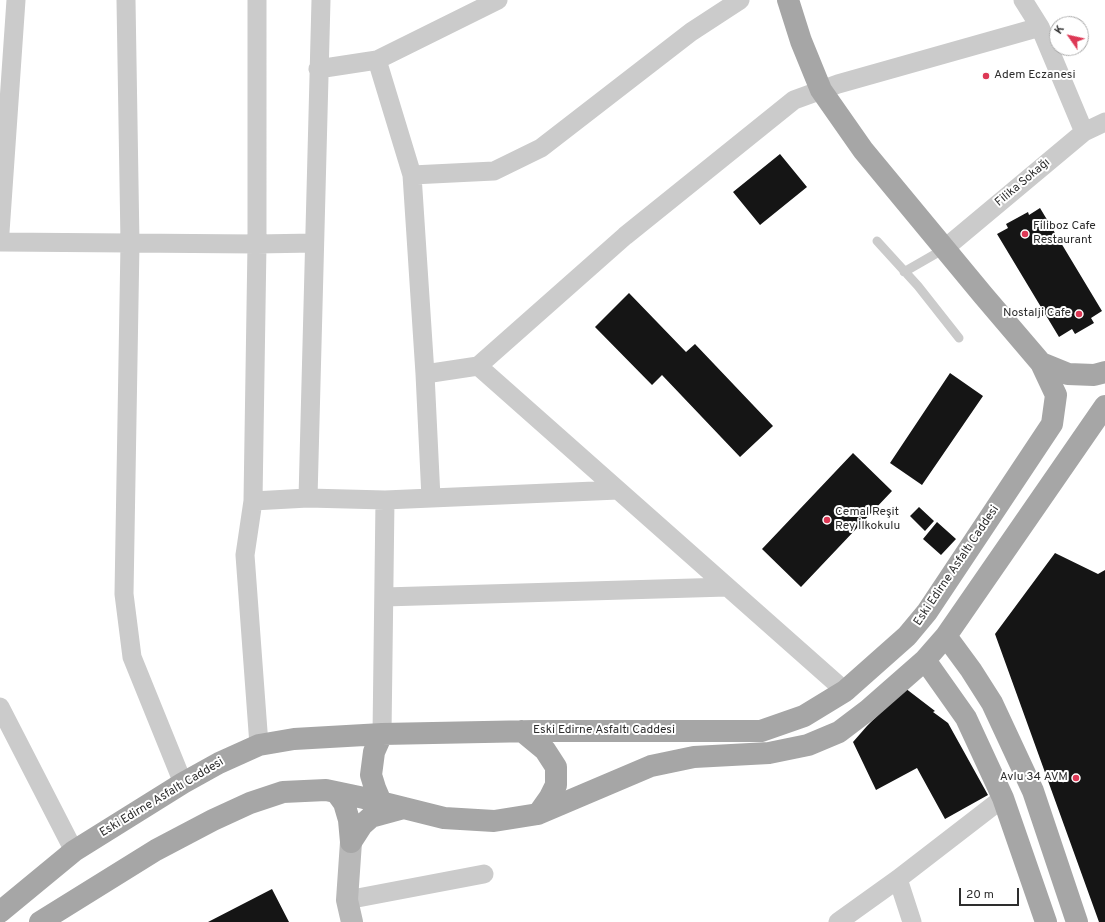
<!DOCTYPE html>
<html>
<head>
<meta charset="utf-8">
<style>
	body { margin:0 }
	#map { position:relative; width:1105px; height:922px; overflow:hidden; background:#fff; font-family:Overpass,sans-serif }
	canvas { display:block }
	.north { position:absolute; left:1049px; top:16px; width:40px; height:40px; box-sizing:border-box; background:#fff; border:1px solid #ababab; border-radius:50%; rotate:304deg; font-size:11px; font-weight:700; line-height:16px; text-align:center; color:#2e2e2e }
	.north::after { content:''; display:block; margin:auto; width:14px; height:18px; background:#dd3855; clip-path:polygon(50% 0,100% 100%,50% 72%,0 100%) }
	.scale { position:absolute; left:959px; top:888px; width:60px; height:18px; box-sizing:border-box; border:2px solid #2e2e2e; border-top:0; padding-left:5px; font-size:12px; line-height:14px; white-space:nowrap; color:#2e2e2e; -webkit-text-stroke:3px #fff; paint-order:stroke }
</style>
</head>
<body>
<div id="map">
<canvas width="1105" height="922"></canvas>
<div class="north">K</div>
<div class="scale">20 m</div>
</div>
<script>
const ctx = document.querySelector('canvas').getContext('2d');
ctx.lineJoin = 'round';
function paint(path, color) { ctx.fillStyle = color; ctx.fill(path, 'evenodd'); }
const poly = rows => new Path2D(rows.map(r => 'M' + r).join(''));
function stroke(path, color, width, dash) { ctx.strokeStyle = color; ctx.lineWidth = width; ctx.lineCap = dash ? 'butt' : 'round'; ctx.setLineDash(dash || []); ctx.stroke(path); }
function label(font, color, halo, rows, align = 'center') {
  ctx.font = font + ' Overpass,sans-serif'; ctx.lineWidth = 4; ctx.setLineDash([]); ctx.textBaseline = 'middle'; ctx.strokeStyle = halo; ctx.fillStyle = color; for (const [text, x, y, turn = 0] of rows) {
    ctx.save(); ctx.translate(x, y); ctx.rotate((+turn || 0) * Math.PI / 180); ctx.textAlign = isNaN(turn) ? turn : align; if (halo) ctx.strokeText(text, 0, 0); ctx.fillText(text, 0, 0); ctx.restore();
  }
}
const building = poly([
	[780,154,807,187,760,225,733,192],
	[1040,208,1102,311,1091,318,1094,323,1075,334,1072,329,1059,337,997,234,1008,228,1006,224,1028,212,1029,215],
	[629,293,686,352,695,344,773,426,740,457,662,375,652,385,595,327],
	[950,373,983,396,922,485,890,463],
	[853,453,892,491,801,587,762,549],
	[919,507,934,521,925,531,910,516],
	[937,522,956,539,941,555,923,539],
	[1055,553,1098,574,1105,570,1105,922,1099,922,995,634],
	[905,688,935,711,933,712,948,723,988,795,945,819,917,768,876,790,853,742,867,726],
	[272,889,289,922,208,922]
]);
const lane = poly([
	[877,241,918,286,959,338],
	[904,272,944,249]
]);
const street = poly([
	[126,0,130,243,124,594,132,657,183,783],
	[1023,0,1040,27,1084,132],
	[377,60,412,175,425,374,431,498],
	[318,69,377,60,498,0],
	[412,175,494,171,541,148,691,32,740,0],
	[0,232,16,0],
	[0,242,257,244,314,243],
	[944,249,1084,132,1105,122],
	[478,366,845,691],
	[425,374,478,366,625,236,794,100,838,84,1040,27],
	[308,498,321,0],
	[253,501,257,244,257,0],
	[384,597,727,587],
	[0,707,74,851],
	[382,734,385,500],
	[259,745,245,555,253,501,308,498,385,500,618,490],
	[898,879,912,922],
	[347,900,484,874],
	[838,922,898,879,1003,798]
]);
const secondary = poly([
	[351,842,347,900,352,922]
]);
const primary = poly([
	[788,0,801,41,821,90,863,150,983,295,1041,363,1068,374,1094,375,1105,372],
	[946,636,971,670,992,703,1033,791,1077,922],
	[925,660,966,718,1003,798,1046,922],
	[522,731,545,750,556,767,556,785,550,797,538,814],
	[336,792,344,803,349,820,351,842,362,825,371,817,404,808],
	[381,802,375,788,371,775,374,752,382,734],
	[0,912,74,851,183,783,219,763,259,745,294,739,382,734,535,731,761,731,804,716,845,691,907,636,927,612,1052,424,1056,395,1041,363],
	[40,922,156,850,213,820,250,803,283,792,326,790,364,798,444,818,494,821,538,814,651,766,694,757,769,753,808,745,839,732,868,710,925,660,946,636,1105,406]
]);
const markers = [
	[986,76,4,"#dd3855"],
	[1025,234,4,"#dd3855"],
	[1079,314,4,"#dd3855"],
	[827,520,4,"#dd3855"],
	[1076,778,4,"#dd3855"]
];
const poiNames = [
	["Adem Eczanesi",994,76],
	["Filiboz Cafe",1033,227],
	["Restaurant",1033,241],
	["Nostalji Cafe",1071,314,"right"],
	["Cemal Reşit",835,513],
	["Rey İlkokulu",835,527],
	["Avlu 34 AVM",1068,778,"right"]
];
const streetNames = [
	["Filika Sokağı",1023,183,-40],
	["Eski Edirne Asfaltı Caddesi",957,566,-56],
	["Eski Edirne Asfaltı Caddesi",604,731],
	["Eski Edirne Asfaltı Caddesi",162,798,-31]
];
paint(building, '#151515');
stroke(lane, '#cbcbcb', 9);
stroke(street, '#cbcbcb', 19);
stroke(secondary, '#b8b8b8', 22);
stroke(primary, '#a6a6a6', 22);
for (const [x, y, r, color] of markers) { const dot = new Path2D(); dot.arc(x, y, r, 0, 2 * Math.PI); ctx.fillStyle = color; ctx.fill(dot); stroke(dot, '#fff', 1.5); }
label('12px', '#2e2e2e', '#fff', poiNames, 'left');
label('12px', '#2e2e2e', '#fff', streetNames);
</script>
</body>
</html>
